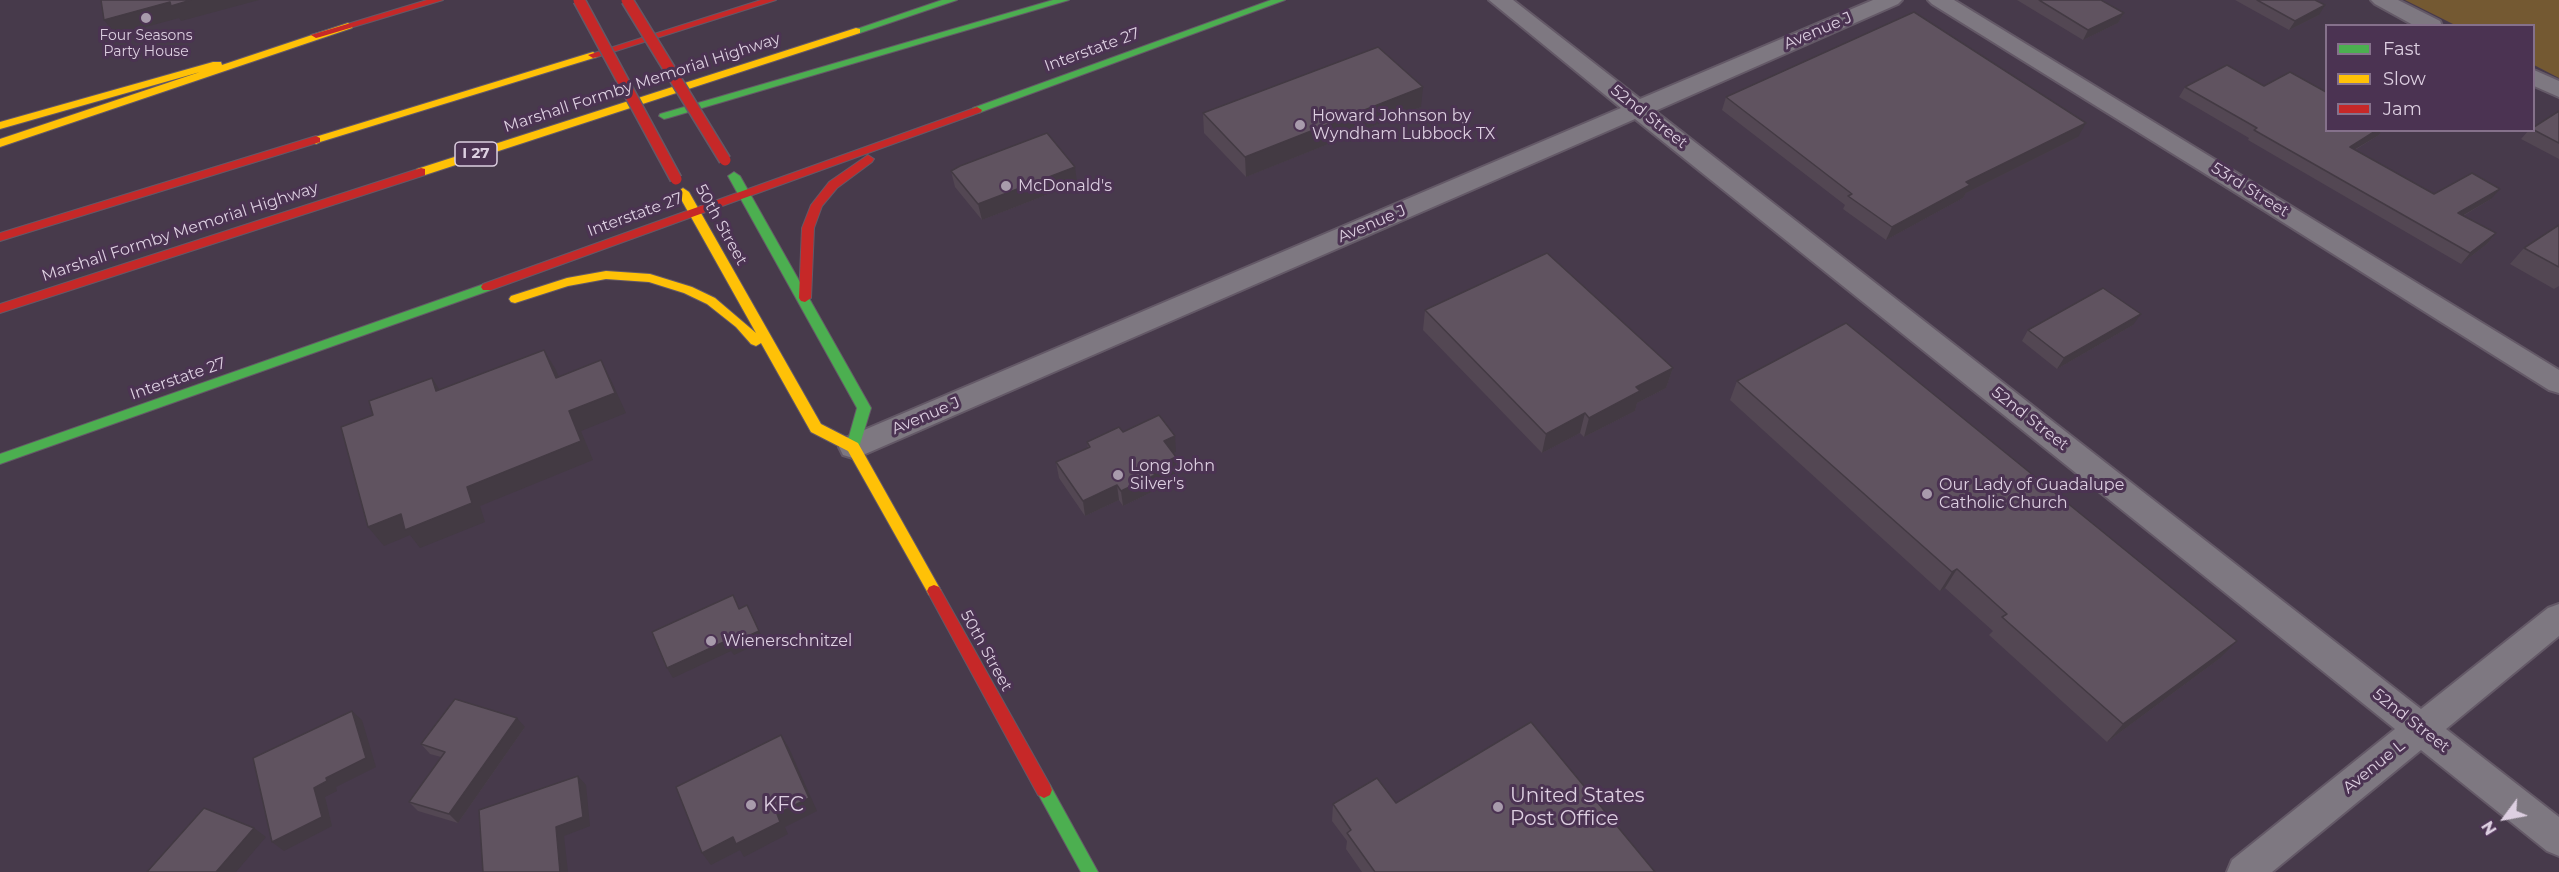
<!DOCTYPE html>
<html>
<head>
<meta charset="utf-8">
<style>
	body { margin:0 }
	#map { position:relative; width:2559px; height:872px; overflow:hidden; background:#473a4b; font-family:Montserrat,sans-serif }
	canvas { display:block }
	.legend { position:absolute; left:2325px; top:24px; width:210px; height:108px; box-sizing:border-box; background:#4b3352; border:2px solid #85718b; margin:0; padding:8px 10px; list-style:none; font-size:18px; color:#ddcfe1 }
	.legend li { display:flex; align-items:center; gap:12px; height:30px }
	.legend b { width:30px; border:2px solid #85718b }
	.north { position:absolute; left:2475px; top:788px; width:60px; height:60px; -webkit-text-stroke:4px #4b3352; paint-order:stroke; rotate:238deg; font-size:16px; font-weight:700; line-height:24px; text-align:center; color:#ddcfe1 }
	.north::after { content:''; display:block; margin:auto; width:21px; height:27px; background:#ddcfe1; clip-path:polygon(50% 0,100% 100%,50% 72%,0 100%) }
</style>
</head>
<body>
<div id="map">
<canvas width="2559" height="872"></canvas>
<ul class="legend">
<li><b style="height:8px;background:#4caf50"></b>Fast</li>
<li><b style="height:8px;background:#ffc107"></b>Slow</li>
<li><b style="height:8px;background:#c62828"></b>Jam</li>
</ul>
<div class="north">N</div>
</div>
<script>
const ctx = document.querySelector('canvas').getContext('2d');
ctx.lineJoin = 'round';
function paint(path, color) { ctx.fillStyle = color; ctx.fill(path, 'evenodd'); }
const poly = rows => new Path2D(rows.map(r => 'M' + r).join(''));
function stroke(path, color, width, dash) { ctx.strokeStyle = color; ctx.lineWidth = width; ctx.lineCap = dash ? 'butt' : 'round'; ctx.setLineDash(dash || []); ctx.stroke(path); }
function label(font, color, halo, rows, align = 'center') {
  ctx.font = font + ' Montserrat,sans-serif'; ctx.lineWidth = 6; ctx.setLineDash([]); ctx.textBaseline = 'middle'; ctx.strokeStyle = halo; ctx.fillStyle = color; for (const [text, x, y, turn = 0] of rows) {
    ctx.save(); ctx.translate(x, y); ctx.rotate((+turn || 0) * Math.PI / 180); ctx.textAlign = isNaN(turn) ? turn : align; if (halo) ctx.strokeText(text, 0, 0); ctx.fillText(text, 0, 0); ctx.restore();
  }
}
const green = poly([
	[2405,0,2559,0,2559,78,2534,65,2534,26,2455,25]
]);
const street = poly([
	[1489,0,1513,0,1640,99,1873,0,1902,0,1898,4,1655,111,2421,709,2548,608,2559,604,2559,636,2446,729,2559,817,2559,856,2547,851,2421,750,2272,872,2227,872,2232,860,2395,729,1635,119,863,455,853,458,843,455,839,447,843,439,1621,108,1489,0],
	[1928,0,1954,0,2559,370,2559,393,2549,390,2262,209,1932,4,1928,0],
	[2371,0,2398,0,2440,21,2442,26,2415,26,2375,4,2371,0],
	[2534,70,2559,81,2559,97,2534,86,2534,70]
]);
const fast = poly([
	[942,0,957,0,860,33,852,33,851,31,942,0],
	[1053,0,1069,0,668,118,664,119,659,116,660,114,1053,0],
	[1271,0,1285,0,981,112,977,113,972,110,973,108,1271,0],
	[734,172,740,176,871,408,858,451,853,452,848,451,846,447,857,408,728,176,734,172],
	[487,283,491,284,493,287,491,290,0,464,0,454,487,283],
	[1044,782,1050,785,1098,872,1081,872,1036,790,1038,785,1044,782]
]);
const slow = poly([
	[348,23,353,26,352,28,0,147,0,139,200,72,0,129,0,122,213,62,221,62,222,65,348,23],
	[856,28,860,29,860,33,425,175,417,175,415,172,417,169,856,28],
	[593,52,598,55,597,57,320,142,316,144,310,140,312,138,593,52],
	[683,188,689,192,821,424,858,443,939,587,941,591,939,595,934,597,929,595,848,451,811,432,761,343,756,346,751,344,736,327,707,304,684,293,649,282,606,279,568,286,515,303,511,302,509,299,511,296,567,278,606,271,650,274,692,287,715,298,756,333,677,192,683,188]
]);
const jam = poly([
	[427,0,443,0,320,37,316,38,311,35,427,0],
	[761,0,776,0,597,57,593,58,588,55,761,0],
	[977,107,982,110,981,112,491,290,483,290,481,287,483,284,977,107],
	[316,136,320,138,320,142,0,241,0,233,316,136],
	[868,155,874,159,872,162,837,188,822,206,814,228,811,298,805,302,801,301,799,298,802,228,811,205,829,182,868,155],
	[421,168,425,169,425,175,0,313,0,304,421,168],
	[934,585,939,587,1050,785,1052,790,1050,795,1044,798,1038,795,927,591,929,587,934,585]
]);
const jamBridge = poly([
	[579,0,676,179],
	[627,0,725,160]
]);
const wall = poly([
	[2017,0,2101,0,2124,13,2118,23,2083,40],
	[2235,0,2315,0,2319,15,2289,30],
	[2185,87,2326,130,2382,130,2379,135,2355,150,2434,194,2491,199,2463,216,2496,233,2487,244,2461,264,2248,140,2249,138,2179,97],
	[1726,97,2078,137,1966,193,1963,198,1886,240,1843,209,1845,205,1722,110],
	[1421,107,1246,177,1204,133,1203,113],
	[2559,112,2559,159,2521,139,2529,130,2534,130,2534,127],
	[951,171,1077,183,982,220,955,187],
	[2559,225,2559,286,2554,289,2510,264,2524,248],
	[1425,310,1673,368,1666,388,1637,403,1635,411,1584,437,1580,433,1542,453,1423,330],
	[2133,325,2057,369,2022,341,2028,330],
	[1737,381,2219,659,2107,742,1989,635,1993,631,1945,588,1940,591,1730,400],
	[1123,432,1176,452,1173,453,1176,457,1177,473,1155,483,1156,490,1123,506,1119,500,1085,516,1059,478,1056,462,1088,448,1087,442],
	[525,727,458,823,418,811,409,802,441,757,430,754,421,744],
	[1396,803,1655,872,1362,872,1346,849,1347,841,1332,821,1333,804]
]);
const shadedWall = poly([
	[191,0,259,0,181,21,179,18,116,35,104,20,170,2],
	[2325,5,2319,15,2289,30,2295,21],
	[2124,13,2118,23,2083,40,2088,30],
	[1423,87,1421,107,1246,177,1245,157],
	[2086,123,2078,137,1966,193,1963,198,1886,240,1892,227,1966,182],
	[2377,130,2382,130,2379,135,2342,157,2350,147],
	[1075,167,1077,183,982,220,978,204],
	[2500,189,2491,199,2450,223,2458,213],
	[2496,233,2487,244,2461,264,2470,253],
	[2141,314,2133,325,2057,369,2064,358],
	[544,350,556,370,567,397,556,378],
	[601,360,611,380,626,413,581,431,593,460,480,506,485,522,420,548,410,535,384,546,368,527,467,487,569,411],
	[1673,368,1666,388,1637,403,1635,411,1584,437,1589,418,1636,387],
	[432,378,445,398,436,391],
	[1585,413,1580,433,1542,453,1546,434],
	[1175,436,1176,452,1165,457,1164,441],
	[1176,457,1177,473,1155,483,1156,490,1123,506,1121,491,1150,469],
	[1117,485,1119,500,1085,516,1083,501],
	[1957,569,1945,588,1940,591,1952,572],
	[747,605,764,641,734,655,731,651,673,678,667,668,726,641],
	[2237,641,2219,659,2107,742,2123,724],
	[352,711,362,720,376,767,336,787,337,791,325,797,332,826,284,851,272,842,314,788],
	[517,718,525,727,458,823,449,814],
	[781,735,789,748,817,811,785,827,788,834,744,857,740,850,711,865,702,853,777,814],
	[578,776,586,785,590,826,564,836,568,872,560,872,556,827],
	[254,828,266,837,236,872,216,872]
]);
const building = poly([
	[101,0,191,0,171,6,170,2,104,20,101,0],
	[2039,0,2101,0,2124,13,2088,30,2039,0],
	[2257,0,2315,0,2325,5,2295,21,2257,0],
	[1914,12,2086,123,1966,182,1970,185,1892,227,1848,196,1852,194,1726,97,1914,12],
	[1378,47,1423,87,1245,157,1203,113,1378,47],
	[2227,65,2264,86,2290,72,2326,92,2326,130,2377,130,2350,147,2434,194,2472,173,2500,189,2458,213,2496,233,2470,253,2254,130,2257,128,2185,87,2227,65],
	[2559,111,2559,143,2534,130,2534,127,2559,111],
	[1047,133,1075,167,978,204,951,171,960,166,1047,133],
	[2559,225,2559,267,2524,248,2559,225],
	[1547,253,1673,368,1636,387,1640,391,1589,418,1585,413,1546,434,1425,310,1547,253],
	[2103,288,2141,314,2064,358,2028,330,2103,288],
	[1846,323,2237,641,2123,724,2002,617,2007,614,1957,569,1952,572,1737,381,1846,323],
	[544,350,556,378,601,360,615,393,569,411,581,441,467,487,472,503,405,530,401,514,368,527,341,427,373,415,369,401,432,378,436,391,544,350],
	[1159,415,1175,436,1164,441,1176,457,1150,469,1155,475,1121,491,1117,485,1083,501,1056,462,1090,447,1087,442,1119,427,1123,432,1159,415],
	[733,595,739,609,747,605,759,631,728,645,726,641,667,668,652,632,733,595],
	[455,699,517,718,449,814,409,802,445,752,421,744,455,699],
	[352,711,366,758,326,778,327,781,314,788,322,817,272,842,253,758,352,711],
	[1531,722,1655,872,1375,872,1347,833,1351,830,1333,804,1377,778,1396,803,1531,722],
	[781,735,809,798,777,814,780,822,736,844,733,837,702,853,676,787,781,735],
	[578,776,583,817,556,827,560,872,483,872,479,810,578,776],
	[204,808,254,828,216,872,147,872,204,808]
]);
const markers = [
	[146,18,6,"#a89bac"],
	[1300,125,6,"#a89bac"],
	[1006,186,6,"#a89bac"],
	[1118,475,6,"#a89bac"],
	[1927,494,6,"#a89bac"],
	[711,641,6,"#a89bac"],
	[751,805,6,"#a89bac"],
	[1498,807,6,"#a89bac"]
];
const farPoinames = [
	["Four Seasons",146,36],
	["Party House",146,52]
];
const shields = [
	[476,154,42]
];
const shieldNames = [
	["I 27",476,154]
];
const streetNames = [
	["Avenue J",1818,31,-23],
	["Interstate 27",1092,50,-20],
	["Marshall Formby Memorial Highway",642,83,-18],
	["52nd Street",1649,117,38],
	["53rd Street",2250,190,32],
	["Interstate 27",635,215,-20],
	["Avenue J",1372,224,-23],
	["50th Street",721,225,61],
	["Marshall Formby Memorial Highway",180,232,-18],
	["Interstate 27",178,379,-19],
	["Avenue J",926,416,-23],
	["52nd Street",2030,419,38],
	["50th Street",986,651,61],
	["52nd Street",2411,721,38],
	["Avenue L",2374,767,-39]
];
const poiNames = [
	["Howard Johnson by",1312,116],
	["Wyndham Lubbock TX",1312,134],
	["McDonald's",1018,186],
	["Long John",1130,466],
	["Silver's",1130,484],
	["Our Lady of Guadalupe",1939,485],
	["Catholic Church",1939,503],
	["Wienerschnitzel",723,641]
];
const nearPoinames = [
	["United States",1510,796],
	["Post Office",1510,819],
	["KFC",763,805]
];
paint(green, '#745932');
stroke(street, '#645967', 4);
stroke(fast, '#645967', 2);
stroke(slow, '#645967', 2);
stroke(jam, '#645967', 2);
paint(street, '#7e7881');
paint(fast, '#4caf50');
paint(slow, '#ffc107');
paint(jam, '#c62828');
stroke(jamBridge, '#645967', 14, []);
stroke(jamBridge, '#c62828', 11);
paint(wall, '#534753');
paint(shadedWall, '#433a43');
paint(building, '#605360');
stroke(building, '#433a43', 1.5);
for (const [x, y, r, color] of markers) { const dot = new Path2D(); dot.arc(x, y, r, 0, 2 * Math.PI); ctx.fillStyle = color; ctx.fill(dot); stroke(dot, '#4b3352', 2); }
label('14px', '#ddcfe1', '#4b3352', farPoinames);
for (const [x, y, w] of shields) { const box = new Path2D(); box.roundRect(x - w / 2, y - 12, w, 24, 4.5); ctx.fillStyle = '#4b3352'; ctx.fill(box); stroke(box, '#ddcfe1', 1.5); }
label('bold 15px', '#ddcfe1', null, shieldNames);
label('16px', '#ddcfe1', '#4b3352', streetNames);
label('16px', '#ddcfe1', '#4b3352', poiNames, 'left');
label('20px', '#ddcfe1', '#4b3352', nearPoinames, 'left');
</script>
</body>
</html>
